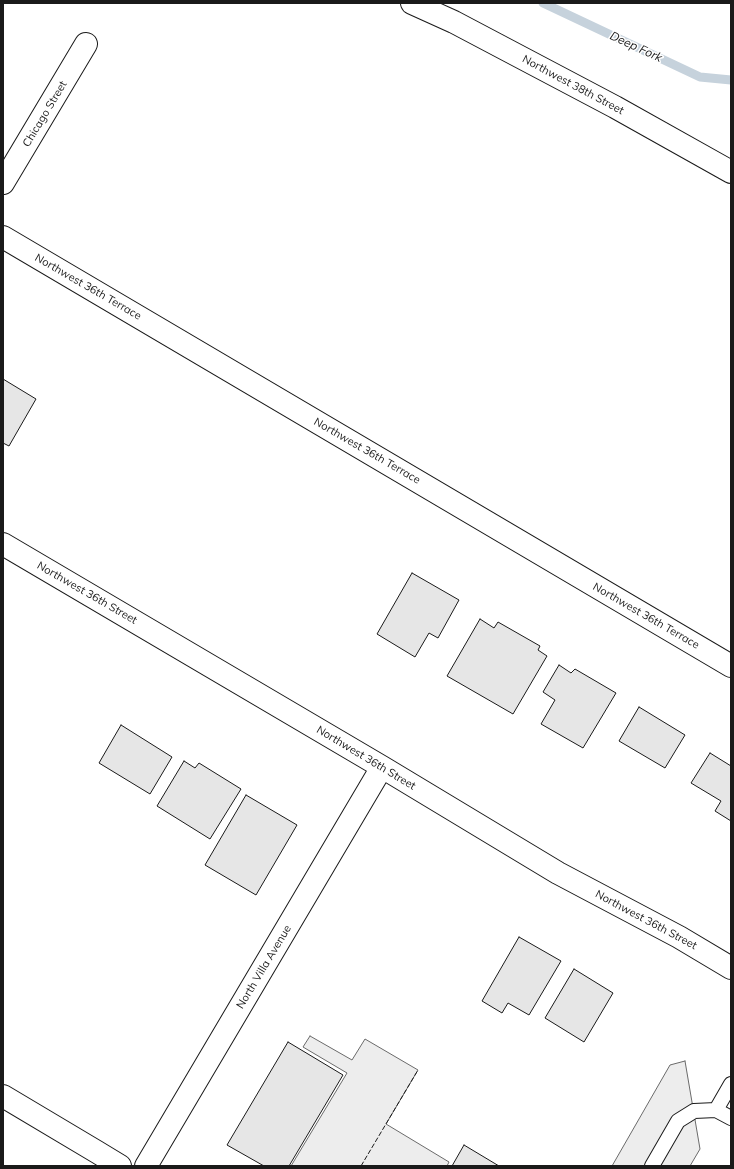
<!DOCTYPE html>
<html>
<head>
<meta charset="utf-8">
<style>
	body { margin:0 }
	#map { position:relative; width:734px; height:1169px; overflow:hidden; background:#fff; font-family:Mulish,sans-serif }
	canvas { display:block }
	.frame { position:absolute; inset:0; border:4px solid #1a1a1a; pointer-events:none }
</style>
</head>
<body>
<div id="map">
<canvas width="734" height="1169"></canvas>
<div class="frame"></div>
</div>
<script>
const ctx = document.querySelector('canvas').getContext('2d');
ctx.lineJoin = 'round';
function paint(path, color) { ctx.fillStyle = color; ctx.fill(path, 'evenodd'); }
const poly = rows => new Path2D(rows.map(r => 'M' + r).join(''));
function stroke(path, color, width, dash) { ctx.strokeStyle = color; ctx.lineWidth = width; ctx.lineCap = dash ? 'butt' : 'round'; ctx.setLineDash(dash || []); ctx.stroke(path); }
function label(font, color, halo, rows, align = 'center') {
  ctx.font = font + ' Mulish,sans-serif'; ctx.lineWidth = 3; ctx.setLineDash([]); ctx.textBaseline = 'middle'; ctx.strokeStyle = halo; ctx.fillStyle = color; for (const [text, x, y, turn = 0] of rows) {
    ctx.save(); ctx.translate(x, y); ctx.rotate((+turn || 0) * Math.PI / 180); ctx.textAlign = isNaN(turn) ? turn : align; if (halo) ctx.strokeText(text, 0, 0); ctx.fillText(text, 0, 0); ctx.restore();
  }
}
const parking = poly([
	[310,1036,352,1060,365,1039,418,1070,386,1124,449,1162,447,1166,291,1166,347,1073,303,1047,310,1036],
	[685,1061,700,1149,690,1166,612,1166,670,1065,685,1061]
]);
const stream = poly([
	[543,3,700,77,731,80]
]);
const building = poly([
	[3,379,36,399,9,446,3,443,3,379],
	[412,573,459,600,438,638,429,633,415,657,377,634,412,573],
	[480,619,494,628,498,622,540,646,538,650,547,656,513,714,447,676,480,619],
	[559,665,571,673,575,669,616,693,583,748,541,724,555,700,543,692,559,665],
	[639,707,685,735,665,768,619,741,639,707],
	[121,725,172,757,150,794,99,763,121,725],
	[710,753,731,766,731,821,715,811,721,801,691,783,710,753],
	[184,761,195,768,199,763,241,789,210,839,157,806,184,761],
	[246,795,297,825,256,895,205,865,246,795],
	[519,937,561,961,529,1015,508,1003,502,1013,482,1001,519,937],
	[574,969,613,993,584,1042,545,1018,574,969],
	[288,1042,343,1075,289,1166,264,1166,227,1145,288,1042],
	[464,1145,499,1166,452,1166,464,1145]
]);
const lane = poly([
	[716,1110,731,1084],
	[652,1166,678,1121,694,1111,716,1110,731,1118]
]);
const street = poly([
	[412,3,454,22,615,107,731,172],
	[3,183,86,44],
	[3,237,731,666],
	[3,1096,97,1152,120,1166]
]);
const secondary = poly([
	[3,544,382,767,558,873,679,937,731,968],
	[146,1166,382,767]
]);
const fence = poly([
	[361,1166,418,1070]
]);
const streetNames = [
	["Northwest 38th Street",573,85,28],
	["Chicago Street",45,114,-59],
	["Northwest 36th Terrace",88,287,30],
	["Northwest 36th Terrace",367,451,30],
	["Northwest 36th Street",87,593,30],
	["Northwest 36th Terrace",646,616,30],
	["Northwest 36th Street",366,758,31],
	["Northwest 36th Street",646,920,28],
	["North Villa Avenue",264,967,-59]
];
const waterNames = [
	["Deep Fork",636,47,25]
];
paint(parking, '#ededed');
stroke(parking, '#6a6a6a', 1);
stroke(stream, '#c6d2dc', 9);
paint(building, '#e6e6e6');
stroke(building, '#1a1a1a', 1);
stroke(lane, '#1a1a1a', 16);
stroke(street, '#1a1a1a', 24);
stroke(secondary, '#1a1a1a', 24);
stroke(lane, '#fff', 14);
stroke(street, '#fff', 22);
stroke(secondary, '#fff', 22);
stroke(fence, '#1a1a1a', 1, [5, 2]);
label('11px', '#1a1a1a', '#fff', streetNames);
label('italic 12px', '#1a1a1a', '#fff', waterNames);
</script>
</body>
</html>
